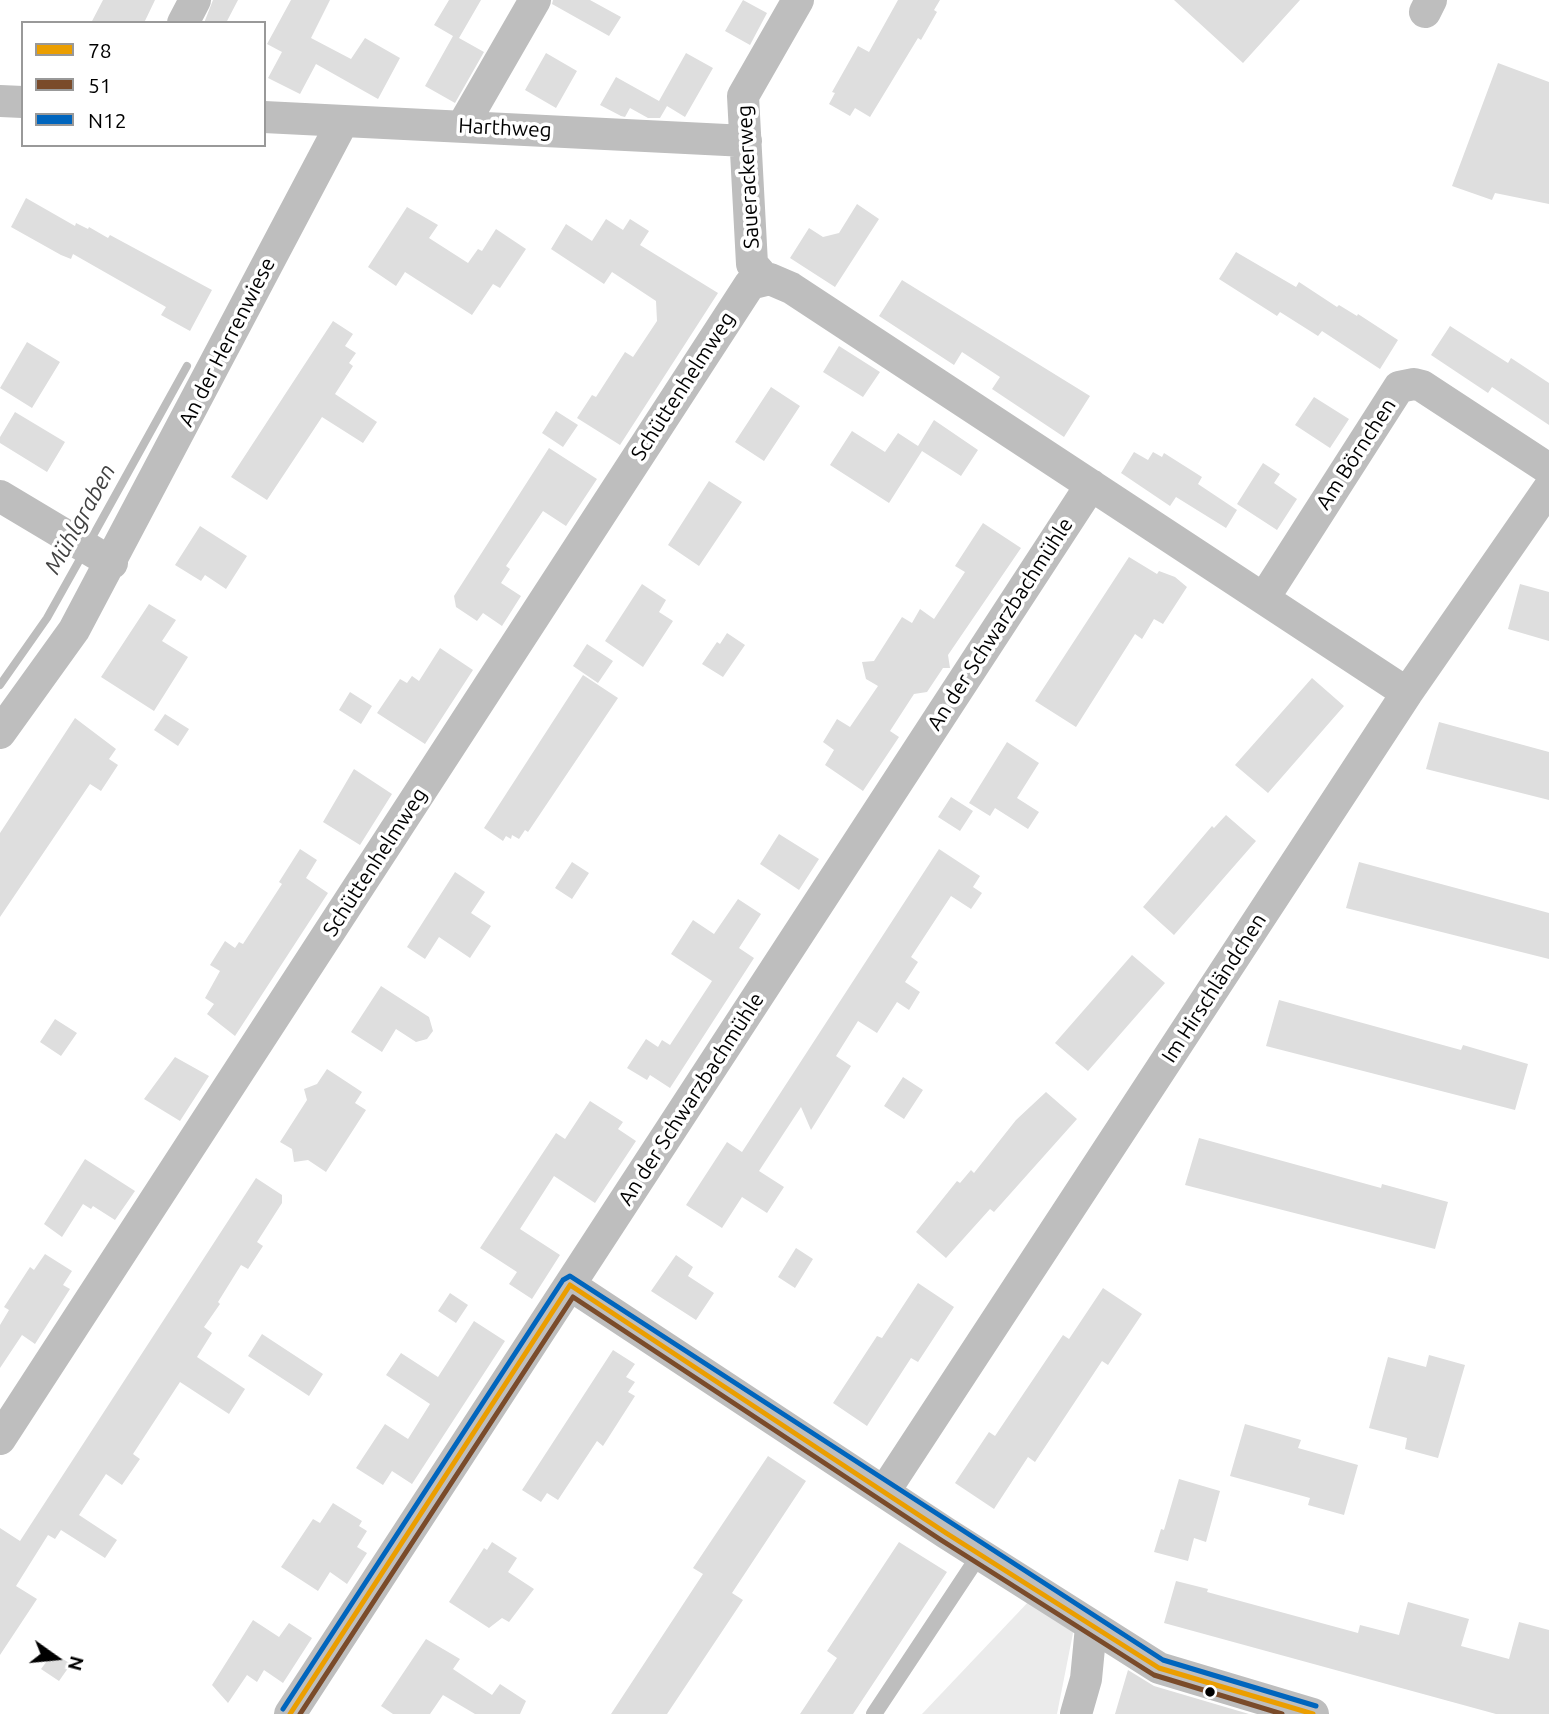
<!DOCTYPE html>
<html>
<head>
<meta charset="utf-8">
<style>
	body { margin:0 }
	#map { position:relative; width:1549px; height:1714px; overflow:hidden; background:#fff; font-family:Ubuntu,sans-serif }
	canvas { display:block }
	.legend { position:absolute; left:21px; top:21px; width:245px; height:126px; box-sizing:border-box; background:#fff; border:2px solid #999; margin:0; padding:9px 12px; list-style:none; font-size:21px; color:#000 }
	.legend li { display:flex; align-items:center; gap:14px; height:35px }
	.legend b { width:35px; border:2px solid #999 }
	.north { position:absolute; left:21px; top:1623px; width:70px; height:70px; -webkit-text-stroke:5px #fff; paint-order:stroke; rotate:105deg; font-size:19px; font-weight:700; line-height:28px; text-align:center; color:#000 }
	.north::after { content:''; display:block; margin:auto; width:24px; height:32px; background:#000; clip-path:polygon(50% 0,100% 100%,50% 72%,0 100%) }
</style>
</head>
<body>
<div id="map">
<canvas width="1549" height="1714"></canvas>
<ul class="legend">
<li><b style="height:9px;background:#eb9e00"></b>78</li>
<li><b style="height:9px;background:#7a4b2a"></b>51</li>
<li><b style="height:9px;background:#0065bd"></b>N12</li>
</ul>
<div class="north">N</div>
</div>
<script>
const ctx = document.querySelector('canvas').getContext('2d');
ctx.lineJoin = 'round';
function paint(path, color) { ctx.fillStyle = color; ctx.fill(path, 'evenodd'); }
const poly = rows => new Path2D(rows.map(r => 'M' + r).join(''));
function stroke(path, color, width, dash) { ctx.strokeStyle = color; ctx.lineWidth = width; ctx.lineCap = dash ? 'butt' : 'round'; ctx.setLineDash(dash || []); ctx.stroke(path); }
function label(font, color, halo, rows, align = 'center') {
  ctx.font = font + ' Ubuntu,sans-serif'; ctx.lineWidth = 7; ctx.setLineDash([]); ctx.textBaseline = 'middle'; ctx.strokeStyle = halo; ctx.fillStyle = color; for (const [text, x, y, turn = 0] of rows) {
    ctx.save(); ctx.translate(x, y); ctx.rotate((+turn || 0) * Math.PI / 180); ctx.textAlign = isNaN(turn) ? turn : align; if (halo) ctx.strokeText(text, 0, 0); ctx.fillText(text, 0, 0); ctx.restore();
  }
}
const green = poly([
	[1031,1599,1074,1628,1057,1714,922,1714]
]);
const stream = poly([
	[90,541,187,366],
	[0,685,47,618,84,552]
]);
const building = poly([
	[103,0,155,0,144,23,91,23],
	[213,0,238,0,226,23,204,23],
	[291,0,330,0,311,38,351,59,365,38,400,58,378,99,316,64,300,94,268,78,282,52,267,44],
	[449,0,481,0,459,38,484,52,455,103,425,86,453,36,434,25],
	[553,0,590,0,621,17,609,36,552,4],
	[743,0,767,13,750,45,725,31],
	[898,0,940,0,934,10,937,12,921,40,918,38,870,117,855,108,850,116,829,104,835,93,832,92,858,46,869,52],
	[1174,0,1300,0,1243,63],
	[546,53,577,71,556,108,525,90],
	[686,53,713,68,685,117,667,106,660,118,648,118,630,108,625,117,621,116,600,105,616,77,659,101],
	[1498,63,1549,82,1549,204,1495,193,1492,200,1452,186],
	[26,198,75,226,76,223,88,229,89,227,108,238,110,235,212,290,190,331,161,315,166,307,73,254,71,259,61,255,11,227],
	[857,204,879,219,835,287,790,258,809,228,823,237,839,233],
	[407,207,438,225,429,238,468,263,478,249,482,251,496,229,526,249,500,288,493,284,472,315,405,272,396,286,368,267],
	[606,219,623,230,630,219,649,231,640,245,718,293,620,445,577,418,592,395,596,397,625,352,633,357,657,321,656,301,612,272,604,284,551,249,566,224,592,241],
	[1236,252,1296,287,1299,282,1337,307,1339,305,1357,316,1358,314,1398,340,1380,369,1322,331,1318,336,1280,312,1277,316,1219,279],
	[902,280,1090,396,1064,437,992,389,1000,377,962,352,954,365,879,316],
	[333,321,353,334,345,346,356,353,349,363,353,366,335,394,377,422,363,443,322,417,267,500,231,477],
	[1450,326,1508,363,1511,358,1549,383,1549,425,1492,387,1488,393,1431,355],
	[27,342,60,362,32,408,0,388],
	[839,346,880,372,863,397,823,372],
	[771,387,800,406,764,461,735,442],
	[1314,397,1349,419,1330,448,1295,425],
	[556,411,578,425,563,447,542,433],
	[15,412,65,442,47,472,0,443,0,437],
	[934,420,978,450,961,476,922,451,889,503,830,465,852,431,885,452,898,433,918,446],
	[549,448,597,479,566,526,543,511,506,566,510,569,501,583,521,596,502,626,483,613,477,621,456,607,454,596],
	[1134,452,1148,460,1153,452,1162,457,1164,453,1202,477,1198,484,1237,510,1226,528,1176,497,1170,506,1121,473],
	[1263,463,1280,474,1274,483,1297,499,1277,530,1237,504],
	[709,481,742,502,699,566,668,545],
	[983,523,1021,548,948,655,950,668,943,668,927,692,914,694,890,731,899,737,863,791,825,765,834,750,823,742,837,719,850,727,878,686,866,679,862,662,874,661,902,617,912,623,920,609,934,619,965,572,955,566],
	[200,526,247,556,226,589,205,575,201,581,175,565],
	[1129,557,1157,574,1159,571,1175,577,1187,587,1163,624,1154,619,1142,639,1135,634,1076,727,1035,701],
	[642,584,666,600,659,612,673,621,643,667,605,641],
	[1520,584,1549,592,1549,641,1508,629],
	[149,604,176,620,162,641,188,657,154,711,101,677],
	[727,633,745,645,723,677,702,664,717,642,720,644],
	[587,644,613,661,598,683,573,666],
	[440,648,473,670,425,744,377,713,400,679,407,683,412,676,419,681],
	[583,675,618,698,528,832,525,830,519,839,512,835,511,839,506,836,503,841,484,828],
	[1312,678,1344,706,1268,793,1235,765],
	[350,692,372,706,361,724,339,710],
	[165,714,189,729,178,746,154,730],
	[75,718,116,749,109,759,118,765,101,791,90,784,0,917,0,833],
	[1439,722,1549,752,1549,800,1426,769],
	[1007,742,1039,763,1017,798,1039,812,1028,829,995,808,990,816,969,803],
	[354,769,392,794,360,845,323,822],
	[951,797,973,811,960,831,938,817],
	[1226,815,1256,841,1174,935,1143,907,1212,826,1214,828],
	[779,834,819,859,799,890,760,864],
	[300,849,317,860,306,878,328,893,235,1036,207,1014,214,1004,205,998,220,971,210,965,225,941,235,948,239,942,243,944,282,884,279,882],
	[939,849,980,876,973,887,982,893,971,909,951,896,911,957,918,962,905,982,920,992,909,1010,897,1002,877,1033,858,1021,836,1056,851,1066,811,1130,801,1107,759,1171,784,1187,767,1213,742,1197,722,1228,686,1205,727,1142,742,1152],
	[572,862,589,873,572,899,555,888],
	[1359,862,1549,913,1549,959,1346,908],
	[455,872,485,892,471,913,491,926,470,958,439,937,425,959,407,947],
	[738,899,761,914,739,948,754,958,670,1088,650,1075,647,1080,627,1068,646,1039,658,1047,662,1040,670,1045,712,981,671,954,693,920,714,934],
	[1132,955,1165,983,1088,1071,1055,1043],
	[381,986,429,1017,433,1031,427,1039,416,1042,396,1029,382,1052,351,1032],
	[1279,1000,1461,1050,1463,1045,1528,1064,1515,1110,1266,1046],
	[55,1019,77,1033,61,1056,40,1042],
	[175,1057,209,1076,180,1121,144,1099],
	[327,1069,362,1092,355,1103,366,1110,326,1172,308,1160,294,1162,292,1149,280,1142,307,1100,304,1089,317,1084],
	[903,1077,923,1090,904,1119,884,1106],
	[1046,1092,1077,1119,994,1212,990,1209,946,1258,916,1232,957,1181,960,1183,971,1170,974,1173,1016,1120],
	[590,1101,623,1122,618,1129,636,1141,595,1203,554,1176,520,1229,560,1255,532,1299,509,1284,517,1272,480,1248,556,1133,565,1139],
	[1199,1138,1381,1188,1382,1184,1448,1202,1435,1249,1185,1185],
	[85,1159,135,1191,115,1220,93,1206,91,1209,83,1204,62,1237,44,1224],
	[256,1178,282,1195,282,1203,257,1242,263,1246,248,1269,241,1265,218,1302,220,1304,204,1327,212,1333,197,1357,245,1389,229,1414,180,1382,133,1454,140,1459,122,1485,106,1474,79,1515,117,1540,105,1558,61,1530,55,1539,48,1535,16,1586,37,1599,0,1655,0,1528,20,1541],
	[796,1248,813,1259,795,1288,778,1277],
	[45,1254,72,1271,63,1285,70,1289,35,1344,22,1335,0,1368,0,1325,9,1310,4,1307,30,1267,34,1270],
	[676,1255,693,1267,688,1276,714,1293,696,1320,651,1291],
	[918,1283,954,1307,918,1362,911,1358,867,1426,833,1403,877,1336,882,1338],
	[1103,1288,1142,1314,1108,1365,1102,1361,1035,1462,1028,1457,994,1509,955,1483,989,1432,995,1436,1063,1335,1069,1339],
	[450,1293,468,1305,456,1323,438,1311],
	[474,1321,505,1341,412,1484,392,1471,383,1485,356,1468,385,1424,408,1439,430,1404,386,1375,401,1353,438,1377],
	[262,1334,323,1374,309,1396,248,1356],
	[613,1350,635,1364,626,1377,635,1382,628,1392,635,1396,603,1446,597,1441,558,1500,547,1493,541,1502,522,1490],
	[1429,1355,1465,1365,1438,1458,1405,1449,1407,1438,1369,1428,1388,1357,1426,1367],
	[1245,1424,1301,1440,1298,1448,1358,1465,1344,1515,1308,1505,1310,1498,1230,1476],
	[768,1456,806,1481,732,1593,743,1600,667,1714,611,1714,703,1574,693,1568],
	[1179,1479,1220,1491,1206,1542,1194,1538,1188,1561,1154,1552,1161,1529,1164,1530],
	[333,1503,362,1521,359,1526,367,1531,357,1547,367,1553,347,1584,330,1572,318,1591,281,1567,313,1519,320,1523],
	[492,1542,517,1558,508,1572,534,1589,509,1622,502,1618,489,1628,449,1602,484,1548,487,1550],
	[899,1542,947,1572,853,1714,800,1714,837,1658,827,1651],
	[1176,1581,1208,1589,1207,1592,1358,1633,1360,1625,1399,1635,1408,1602,1469,1619,1461,1646,1509,1659,1519,1622,1549,1630,1549,1714,1496,1714,1164,1623],
	[253,1620,279,1637,289,1623,312,1638,283,1683,264,1670,257,1682,247,1675,228,1703,212,1685],
	[426,1639,460,1659,453,1669,492,1695,500,1684,526,1701,520,1714,475,1714,443,1695,430,1714,393,1714,381,1706],
	[53,1653,71,1664,59,1681,41,1669],
	[1128,1670,1154,1686,1249,1714,1115,1714]
]);
const service = poly([
	[874,1714,980,1554]
]);
const minor = poly([
	[1425,12,1431,0],
	[183,23,195,0],
	[0,101,23,102],
	[264,117,746,141],
	[463,125,535,0],
	[765,279,752,264,743,96,798,0],
	[0,496,112,563],
	[1264,598,1399,387,1414,384,1422,386,1549,469],
	[0,733,74,630,343,121],
	[570,1285,946,1533,1159,1668,1313,1714],
	[0,1439,750,284,770,279,791,288,1407,693],
	[884,1492,1407,693,1549,488],
	[290,1714,1091,485],
	[1076,1714,1086,1679,1091,1627]
]);
const bus1 = poly([
	[290,1714,570,1285,946,1533,1159,1668,1313,1714]
]);
const bus2 = poly([
	[300,1714,573,1297,941,1540,1154,1675,1282,1714]
]);
const bus3 = poly([
	[283,1709,563,1280,570,1276,1163,1660,1316,1706]
]);
const markers = [
	[1210,1692,6,"#000"]
];
const streetNames = [
	["Harthweg",505,128,3],
	["Sauerackerweg",748,177,-93],
	["An der Herrenwiese",227,342,-63],
	["Schüttenhelmweg",683,386,-57],
	["Am Börnchen",1356,454,-57],
	["An der Schwarzbachmühle",1000,624,-57],
	["Schüttenhelmweg",375,862,-57],
	["Im Hirschländchen",1214,988,-57],
	["An der Schwarzbachmühle",691,1099,-57]
];
const waterNames = [
	["Mühlgraben",80,519,-61]
];
paint(green, '#ebebeb');
stroke(stream, '#bdbdbd', 8);
paint(building, '#dedede');
stroke(service, '#bebebe', 16);
stroke(minor, '#bebebe', 32);
stroke(bus1, '#eb9e00', 5);
stroke(bus2, '#7a4b2a', 5);
stroke(bus3, '#0065bd', 5);
for (const [x, y, r, color] of markers) { const dot = new Path2D(); dot.arc(x, y, r, 0, 2 * Math.PI); ctx.fillStyle = color; ctx.fill(dot); stroke(dot, '#fff', 2.5); }
label('21px', '#000', '#fff', streetNames);
label('italic 23px', '#424242', '#fff', waterNames);
</script>
</body>
</html>
